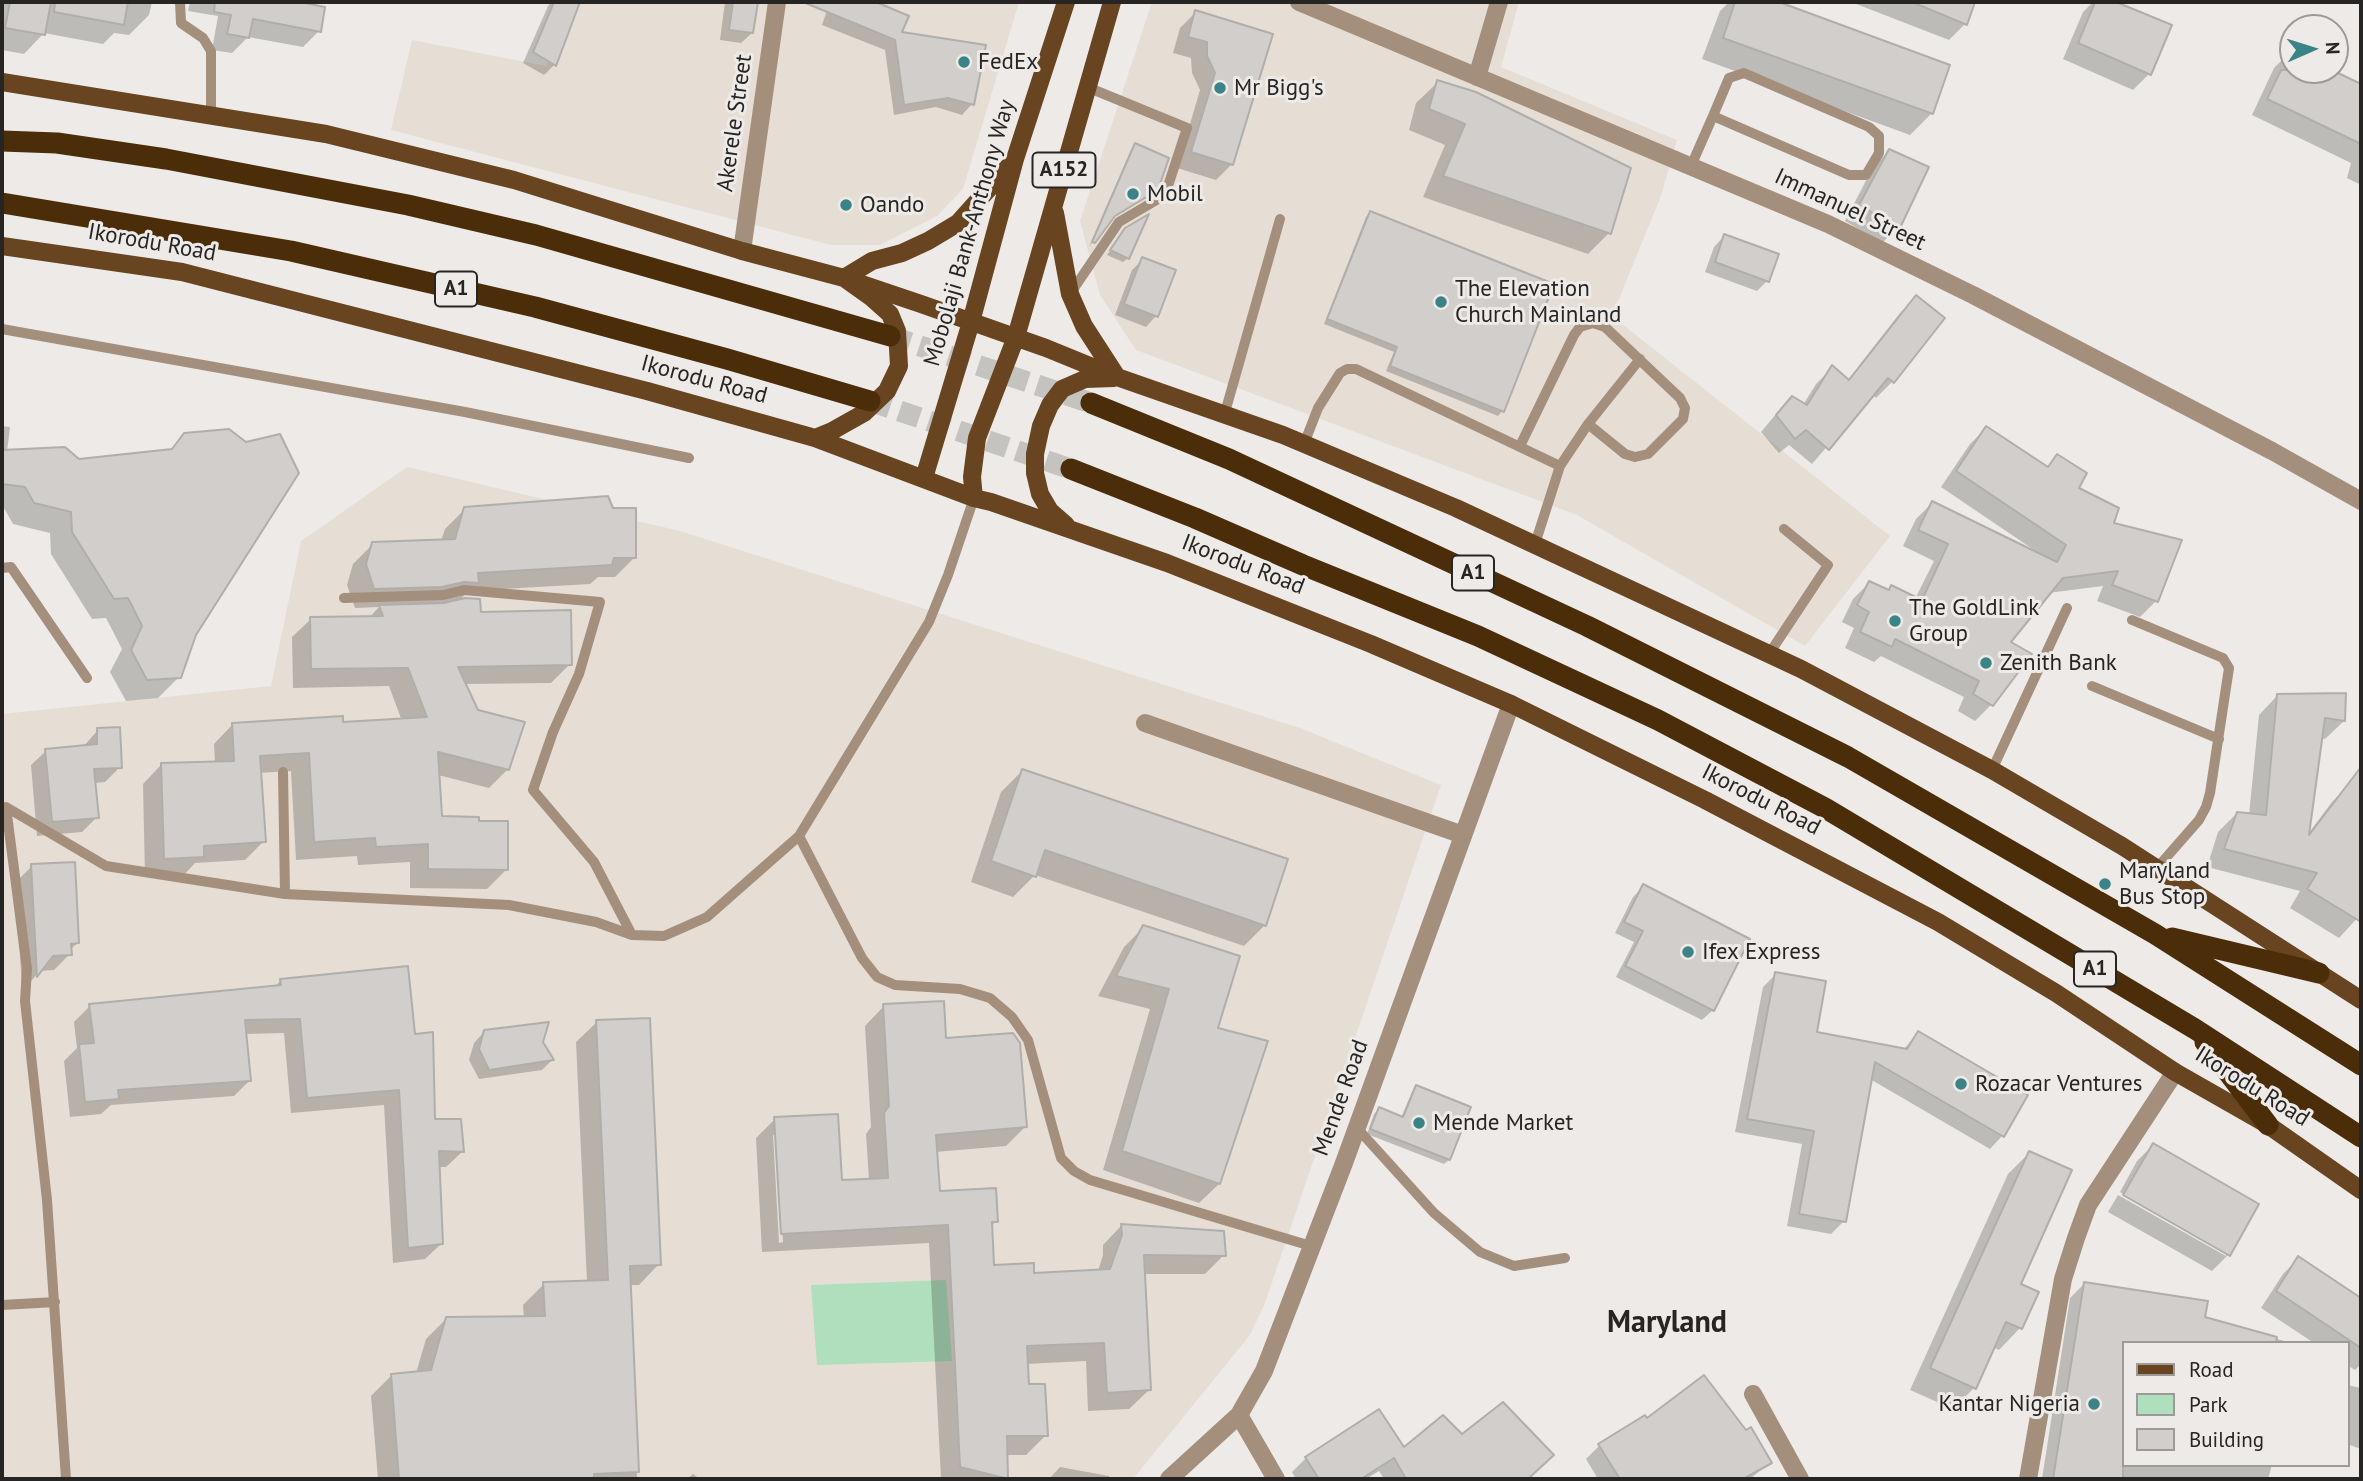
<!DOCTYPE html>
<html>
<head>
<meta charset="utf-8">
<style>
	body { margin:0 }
	#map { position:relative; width:2363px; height:1481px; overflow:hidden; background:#edeae7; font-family:"PT Sans",sans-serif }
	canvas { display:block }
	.frame { position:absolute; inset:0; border:4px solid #262524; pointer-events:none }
	.legend { position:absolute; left:2122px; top:1341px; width:228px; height:126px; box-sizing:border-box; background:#edeae7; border:2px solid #9d9b99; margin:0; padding:9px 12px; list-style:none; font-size:21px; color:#262524 }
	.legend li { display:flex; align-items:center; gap:14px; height:35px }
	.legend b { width:35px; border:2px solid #9d9b99 }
	.north { position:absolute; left:2279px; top:14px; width:70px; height:70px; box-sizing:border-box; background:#edeae7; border:2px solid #9d9b99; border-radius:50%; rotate:87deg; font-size:19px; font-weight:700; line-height:28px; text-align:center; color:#262524 }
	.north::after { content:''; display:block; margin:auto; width:24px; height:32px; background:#3a8386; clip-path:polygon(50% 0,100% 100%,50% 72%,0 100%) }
</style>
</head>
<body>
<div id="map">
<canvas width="2363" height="1481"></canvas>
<div class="frame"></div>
<ul class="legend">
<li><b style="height:9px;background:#684420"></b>Road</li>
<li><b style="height:19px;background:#afdfbd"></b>Park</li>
<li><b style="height:19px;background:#d1cecb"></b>Building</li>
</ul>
<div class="north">N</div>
</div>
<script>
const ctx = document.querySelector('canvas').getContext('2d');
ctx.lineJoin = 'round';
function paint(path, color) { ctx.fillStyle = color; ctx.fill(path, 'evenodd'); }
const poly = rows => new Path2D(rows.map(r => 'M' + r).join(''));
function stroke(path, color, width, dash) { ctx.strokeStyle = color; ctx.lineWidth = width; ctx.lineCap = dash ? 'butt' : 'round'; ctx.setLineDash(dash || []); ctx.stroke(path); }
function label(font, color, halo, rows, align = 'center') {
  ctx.font = font + ' "PT Sans",sans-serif'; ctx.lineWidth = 6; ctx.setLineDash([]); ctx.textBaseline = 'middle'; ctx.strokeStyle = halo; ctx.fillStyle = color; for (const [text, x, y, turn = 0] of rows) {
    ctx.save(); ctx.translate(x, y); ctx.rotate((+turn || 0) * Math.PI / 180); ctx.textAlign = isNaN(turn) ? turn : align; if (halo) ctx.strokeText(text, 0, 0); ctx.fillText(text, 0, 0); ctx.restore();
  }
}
const built = poly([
	[581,2,1019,2,963,189,937,216,880,245,831,245,391,130,412,40,546,66],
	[1152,2,1519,2,1501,67,1677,140,1661,196,1612,316,1890,536,1805,646,1577,515,1136,350,1100,295,1080,221],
	[407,467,680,531,1300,728,1441,785,1265,1303,1250,1335,1133,1479,2,1479,2,714,271,686,301,541]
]);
const green = poly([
	[946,1280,952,1361,817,1365,811,1285]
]);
const shadow = poly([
	[2,2,152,2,149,15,129,35,114,33,103,44,44,33,24,54,2,50],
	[190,2,290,2,323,8,319,31,303,47,248,37,232,53,212,50,218,16,188,11],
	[551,2,572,2,578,4,554,65,544,75,523,63,548,6],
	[725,2,757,2,752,33,741,43,720,40],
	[830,2,871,2,907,17,900,33,972,104,962,115,936,107,894,115,885,50,822,25],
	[1729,2,1774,2,1948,66,1931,114,1910,135,1702,59,1720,11],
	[1851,2,1974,2,1965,24,1949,40],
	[2093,2,2112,2,2169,26,2149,74,2133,90,2063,59,2083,12],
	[1196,12,1271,35,1232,164,1216,180,1177,168,1200,90,1192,73,1191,58,1173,53,1180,28],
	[2290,52,2293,54,2293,70,2328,70,2361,86,2361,185,2347,178,2351,163,2252,115,2274,68],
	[1438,82,1609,233,1588,254,1423,197,1445,145,1409,130,1416,103],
	[1136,145,1157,189,1110,218,1089,247,1131,150],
	[1889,151,1926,167,1898,227,1882,243,1845,221,1873,167],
	[1370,213,1502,411,1498,416,1386,371,1394,352,1324,324,1366,217],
	[1126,229,1128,258,1123,262,1107,255],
	[1724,236,1767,281,1757,291,1705,272,1714,247],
	[1143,259,1174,271,1156,316,1146,327,1115,315,1132,270],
	[1916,297,1942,318,1892,382,1876,398,1872,394,1812,464,1789,445,1779,453,1761,432,1776,414,1792,398,1803,405,1816,384,1832,368,1847,381,1900,313],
	[2,426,10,427,7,452,79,461,169,451,185,435,245,444,194,634,179,677,158,698,126,701,110,672,122,649,106,618,92,619,51,554,50,533,13,524,4,508,2,507],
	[1986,428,2046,468,2057,457,2077,489,2111,524,2156,601,2140,617,2097,601,2103,586,2048,593,2009,642,1991,705,1975,721,1958,711,1964,697,1881,656,1874,662,1845,648,1854,628,1842,622,1853,599,1869,583,1887,591,1891,587,1915,599,1934,561,1903,546,1916,519,1932,503,2036,554,2037,552,1941,487,1970,444],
	[465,509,635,557,615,577,598,577,590,584,468,591,459,601,570,664,551,683,464,684,508,769,489,788,438,775,441,818,506,870,487,889,410,888,410,862,358,865,357,856,296,860,291,771,259,773,264,841,245,860,195,863,183,876,145,877,143,784,161,765,215,763,214,744,232,725,342,724,402,721,389,686,293,688,292,637,311,619,369,618,379,607,355,608,347,585,353,564,373,544,441,541,445,529],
	[2277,696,2344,721,2325,739,2320,738,2308,834,2332,802,2351,783,2361,791,2361,860,2350,876,2361,882,2361,914,2339,938,2290,908,2300,891,2207,867,2218,832,2237,813,2249,815,2259,715],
	[98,730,120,767,105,782,94,783,97,817,82,832,37,836,31,765,46,751,83,747],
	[1022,771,1265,925,1244,946,1035,875,1013,897,971,882,1001,792],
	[32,866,77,943,70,950,70,954,54,970,40,971,22,991,16,882],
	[1644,886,1713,1010,1702,1020,1616,977,1634,942,1615,933,1633,897],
	[1144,927,1215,1029,1266,1043,1219,1184,1199,1203,1103,1170,1150,1009,1098,996,1124,947],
	[1776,974,1815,1034,1903,1050,1918,1033,2026,1096,2002,1136,1990,1149,1870,1079,1844,1221,1831,1234,1787,1226,1802,1144,1735,1132,1763,987],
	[281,980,414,1036,433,1120,462,1152,446,1167,438,1167,441,1244,425,1259,393,1263,384,1105,291,1113,284,1033,245,1034,249,1081,234,1096,111,1105,101,1114,70,1117,64,1061,77,1048,74,1022,90,1006,274,988],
	[884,1006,944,1040,1025,1127,1006,1146,935,1152,938,1193,996,1221,991,1227,992,1267,1033,1275,1098,1271,1103,1255,1103,1245,1122,1225,1224,1255,1205,1274,1143,1274,1149,1390,1129,1409,1088,1411,1086,1361,1026,1364,1027,1385,1046,1435,1026,1455,1005,1455,1006,1479,941,1479,929,1243,762,1252,756,1138,775,1119,840,1182,869,1180,866,1134,871,1127,865,1026],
	[773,1135,777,1135,783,1242,779,1243],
	[597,1022,659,1264,639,1285,629,1285,637,1479,378,1479,371,1396,392,1375,416,1373,426,1339,446,1319,524,1318,523,1305,544,1284,587,1282,576,1042],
	[484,1032,541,1042,552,1060,542,1070,479,1079,469,1060,474,1043],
	[1416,1087,1449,1160,1444,1164,1367,1134,1374,1114,1379,1109,1401,1118,1412,1092],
	[2153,1145,2257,1205,2228,1255,2212,1271,2108,1212,2118,1195,2226,1256,2226,1252,2120,1192,2137,1161],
	[2029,1153,2018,1284,2037,1293,2020,1328,1999,1350,1993,1347,1974,1388,1953,1409,1910,1390,2008,1174],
	[2299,1258,2361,1300,2361,1364,2355,1370,2347,1365,2347,1343,2314,1343,2261,1308,2283,1274],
	[2084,1284,2291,1343,2123,1343,2123,1465,2272,1465,2268,1479,2042,1479,2070,1298],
	[2347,1385,2361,1388,2361,1449,2347,1444],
	[1644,1417,1646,1420,1770,1462,1750,1479,1598,1479,1586,1459,1599,1446],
	[1462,1437,1552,1455,1527,1479,1384,1479,1379,1471,1366,1479,1296,1479,1292,1472,1306,1458,1404,1450],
	[1060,1467,1109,1476,1109,1479,1049,1479],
	[693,1474,700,1479,687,1479]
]);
const building = poly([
	[10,2,51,2,45,35,5,28,10,2],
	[55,2,128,2,124,25,54,12,55,2],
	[215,2,300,2,325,7,321,32,253,19,249,38,227,34,231,15,214,12,215,2],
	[554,2,580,2,556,66,533,52,554,2],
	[733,2,758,2,753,33,729,30,733,2],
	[803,2,876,2,909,16,902,32,986,45,974,105,948,98,904,105,895,40,803,2],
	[1735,2,1779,2,1950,65,1933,114,1723,38,1735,2],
	[1912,2,1975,2,1967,25,1912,2],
	[2095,2,2116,2,2172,25,2151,75,2078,43,2095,2],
	[1195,10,1273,34,1233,165,1191,152,1215,73,1207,56,1207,42,1188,37,1195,10],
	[2281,70,2332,70,2361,84,2361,144,2267,99,2281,70],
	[1437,80,1476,92,1631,168,1611,234,1443,176,1465,124,1429,109,1437,80],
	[1135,143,1169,158,1158,190,1115,216,1095,243,1092,242,1135,143],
	[1889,149,1929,167,1900,228,1859,205,1889,149],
	[1370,211,1554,284,1504,412,1390,366,1397,347,1327,319,1370,211],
	[1149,214,1129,259,1110,250,1125,228,1149,214],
	[1724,234,1779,254,1769,282,1715,262,1724,234],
	[1142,257,1176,270,1158,317,1124,304,1142,257],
	[1916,295,1945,318,1894,383,1888,378,1829,450,1806,430,1795,439,1776,415,1792,396,1807,405,1832,365,1849,380,1916,295],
	[1986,426,2048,467,2057,454,2087,473,2079,488,2119,508,2114,523,2182,540,2158,602,2112,585,2118,571,2063,578,2011,642,2032,654,1993,706,1973,694,1979,681,1895,639,1892,647,1860,632,1869,612,1857,605,1869,581,1889,590,1891,585,1922,600,1948,544,1918,530,1932,501,2057,562,2066,545,1956,471,1986,426],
	[229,429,246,442,280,434,299,473,196,635,181,678,147,680,131,650,142,626,128,598,114,599,72,532,71,512,34,503,25,487,2,484,2,450,65,447,79,459,172,449,184,433,229,429],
	[608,496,613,508,636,508,636,558,614,558,612,565,478,573,479,583,464,582,442,587,374,589,366,564,372,542,455,539,464,507,608,496],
	[465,598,480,599,481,612,571,610,572,665,458,667,478,710,525,722,509,770,438,752,442,816,479,817,479,821,508,821,508,870,428,869,428,844,376,847,375,838,314,842,309,753,260,756,266,842,204,846,204,857,164,859,161,763,234,761,232,723,343,716,343,722,427,717,408,668,311,669,310,617,383,616,379,605,444,603,465,598],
	[2346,693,2345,721,2325,718,2309,835,2361,767,2361,922,2307,889,2317,873,2224,849,2237,812,2266,815,2277,694,2346,693],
	[120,727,122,768,94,769,99,818,52,822,45,749,97,744,97,728,120,727],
	[1022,769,1288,859,1266,926,1045,850,1036,877,991,861,1022,769],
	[75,862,79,943,71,944,72,955,53,956,37,977,31,864,75,862],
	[1643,884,1750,939,1714,1011,1625,966,1643,931,1624,922,1643,884],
	[1143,925,1240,956,1218,1028,1268,1041,1220,1184,1122,1151,1169,989,1116,976,1143,925],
	[408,966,415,1034,433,1032,435,1119,461,1119,464,1152,439,1151,443,1244,408,1248,399,1090,307,1098,300,1019,245,1020,251,1081,118,1090,119,1099,85,1102,79,1044,94,1043,89,1004,281,985,280,979,408,966],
	[1775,972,1826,981,1817,1032,1907,1049,1918,1031,2028,1095,2004,1137,1875,1062,1846,1222,1799,1214,1814,1131,1747,1119,1775,972],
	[944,1001,946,1038,1013,1033,1020,1043,1027,1127,936,1135,940,1191,996,1188,998,1222,992,1222,994,1265,1034,1263,1034,1273,1110,1269,1122,1235,1121,1224,1224,1231,1226,1256,1144,1255,1151,1390,1107,1393,1104,1343,1027,1346,1029,1384,1045,1384,1048,1436,1007,1436,1008,1479,960,1467,948,1225,781,1234,774,1117,838,1114,842,1180,888,1178,884,1113,889,1106,883,1004,944,1001],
	[650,1018,661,1265,630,1266,639,1472,594,1474,594,1479,399,1479,391,1374,431,1370,446,1317,545,1316,543,1282,608,1280,596,1020,650,1018],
	[549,1022,543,1042,554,1060,489,1070,479,1049,484,1030,549,1022],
	[1416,1085,1471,1107,1450,1160,1370,1129,1379,1107,1403,1117,1416,1085],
	[2153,1143,2259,1204,2230,1256,2123,1195,2153,1143],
	[2029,1151,2072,1170,2021,1284,2039,1292,2022,1329,2006,1322,1976,1389,1930,1368,2029,1151],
	[2298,1256,2361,1298,2361,1348,2276,1291,2298,1256],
	[2084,1282,2208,1301,2205,1317,2277,1337,2276,1343,2123,1343,2123,1479,2053,1479,2084,1282],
	[1704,1375,1746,1430,1751,1427,1772,1463,1743,1479,1620,1479,1598,1444,1645,1415,1647,1418,1704,1375],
	[1503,1402,1554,1455,1528,1479,1406,1479,1394,1458,1361,1479,1319,1479,1305,1457,1379,1409,1404,1447,1443,1415,1462,1434,1503,1402]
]);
const highwayTunnel = poly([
	[890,336,1091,403],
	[870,401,1071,469]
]);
const lane = poly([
	[180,2,181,23,203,38,211,51,211,115],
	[1691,166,1709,125,1713,116,1729,78,1744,73,1869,127,1879,136,1879,153,1866,175,1849,175,1713,116],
	[1070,294,1119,222,1165,195,1187,128,1087,87],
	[2,329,465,412,689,458],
	[1224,416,1280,219],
	[1304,444,1318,408,1340,373,1347,369,1356,369,1560,466],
	[1520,446,1574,335,1580,327,1593,323,1605,327,1680,398,1685,408,1683,419,1648,454,1635,457,1625,454,1588,424],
	[1535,544,1560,466,1588,424,1640,359],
	[2,568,11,567,87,678],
	[344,598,443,595,464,590,600,602,579,674,553,732,533,790,594,862,632,935],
	[2132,620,2223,658,2229,668,2210,793,2206,807,2199,820,2157,868],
	[1769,654,1828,565,1784,529],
	[2092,686,2219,739],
	[1992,770,2067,608],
	[283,772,285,894],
	[799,836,862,958,877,977,895,985,960,989,990,998,1012,1017,1028,1040,1061,1158,1074,1171,1090,1180,1311,1246],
	[1357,1128,1434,1213,1480,1252,1514,1266,1565,1258],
	[2,1305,55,1302],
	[66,1479,47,1200,25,1001,27,969,6,807,106,866,285,894,509,905,596,922,632,935,664,936,707,917,799,836,929,622,948,575,974,498]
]);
const street = poly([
	[1299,2,1828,224,1973,295,2272,451,2361,501],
	[1477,77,1499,2],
	[742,251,777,2],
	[1145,723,1463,835],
	[1753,1394,1800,1479],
	[1239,1415,1276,1479],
	[1169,1479,1239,1415,1264,1371,1344,1163,1511,704],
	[2028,1479,2063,1279,2076,1238,2088,1205,2175,1072]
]);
const primary = poly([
	[2,82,326,134,514,180,742,251,844,278,921,304,1046,348,1117,377,1283,435,1456,508,1801,669,1992,770,2122,846,2361,1000],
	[1055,213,1070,294,1084,326,1117,377],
	[2,246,182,272,647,391,815,438,974,498,991,502,1167,563,1371,644,1511,704,1705,800,1938,922,2056,993,2175,1072,2268,1125,2361,1190],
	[815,438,832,431,864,413,887,391,899,366,897,331,890,314,872,298,844,278,872,261,902,253,928,241,958,223,1010,165],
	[924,478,971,322,1015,159,1066,2],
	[974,498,972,477,977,438,1016,337,1112,2],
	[1066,525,1050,511,1040,494,1035,473,1035,454,1041,426,1050,405,1062,389,1085,379,1114,378]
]);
const highway = poly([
	[2,141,57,143,166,159,408,205,536,235,890,336],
	[2,203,291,251,535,307,727,359,870,401],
	[1091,403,1229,459,1587,626,1848,757,2155,934,2361,1065],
	[1071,469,1195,518,1303,565,1478,636,1658,720,1825,808,2195,1029,2361,1137],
	[2172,938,2319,973],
	[2205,1042,2268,1125]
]);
const markers = [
	[964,62,7,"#3a8386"],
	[1220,88,7,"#3a8386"],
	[1133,194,7,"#3a8386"],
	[846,205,7,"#3a8386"],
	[1441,302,7,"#3a8386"],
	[1895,621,7,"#3a8386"],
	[1986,663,7,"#3a8386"],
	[2105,884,7,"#3a8386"],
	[1688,952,7,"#3a8386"],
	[1961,1084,7,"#3a8386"],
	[1419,1123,7,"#3a8386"],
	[2094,1404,7,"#3a8386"]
];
const shields = [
	[1064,170,63],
	[456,289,42],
	[1473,573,42],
	[2095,969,42]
];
const shieldNames = [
	["A152",1064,170],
	["A1",456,289],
	["A1",1473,573],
	["A1",2095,969]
];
const poiNames = [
	["FedEx",978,62],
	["Mr Bigg's",1234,88],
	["Mobil",1147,194],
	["Oando",860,205],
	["The Elevation",1455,289],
	["Church Mainland",1455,315],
	["The GoldLink",1909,608],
	["Group",1909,634],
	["Zenith Bank",2000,663],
	["Maryland",2119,871],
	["Bus Stop",2119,897],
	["Ifex Express",1702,952],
	["Rozacar Ventures",1975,1084],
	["Mende Market",1433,1123],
	["Kantar Nigeria",2080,1404,"right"]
];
const streetNames = [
	["Akerele Street",735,123,-82],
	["Immanuel Street",1850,210,25],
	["Mobolaji Bank-Anthony Way",970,233,-74],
	["Ikorodu Road",152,243,10],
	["Ikorodu Road",704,380,15],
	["Ikorodu Road",1243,565,21],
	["Ikorodu Road",1761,800,27],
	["Ikorodu Road",2252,1087,32],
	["Mende Road",1341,1098,-70]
];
const districtNames = [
	["Maryland",1667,1323]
];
paint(built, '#e6ded5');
paint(green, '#afdfbd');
paint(shadow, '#0003');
paint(building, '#d1cecb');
stroke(building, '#b0aeab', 2);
stroke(highwayTunnel, '#c5c3c0', 21, [21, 10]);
stroke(lane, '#a48f7c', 10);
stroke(street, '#a48f7c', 18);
stroke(primary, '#684420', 18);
stroke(highway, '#4c2d09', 21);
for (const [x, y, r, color] of markers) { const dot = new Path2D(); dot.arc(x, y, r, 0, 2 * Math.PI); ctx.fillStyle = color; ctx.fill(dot); stroke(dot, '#edeae7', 2.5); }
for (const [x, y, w] of shields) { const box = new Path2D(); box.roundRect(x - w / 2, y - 17.5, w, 35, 5); ctx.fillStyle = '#edeae7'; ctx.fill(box); stroke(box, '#262524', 2); }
label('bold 21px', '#262524', null, shieldNames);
label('23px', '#262524', '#edeae7', poiNames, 'left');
label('23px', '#262524', '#edeae7', streetNames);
label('bold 30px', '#262524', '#edeae7', districtNames);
</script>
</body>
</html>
